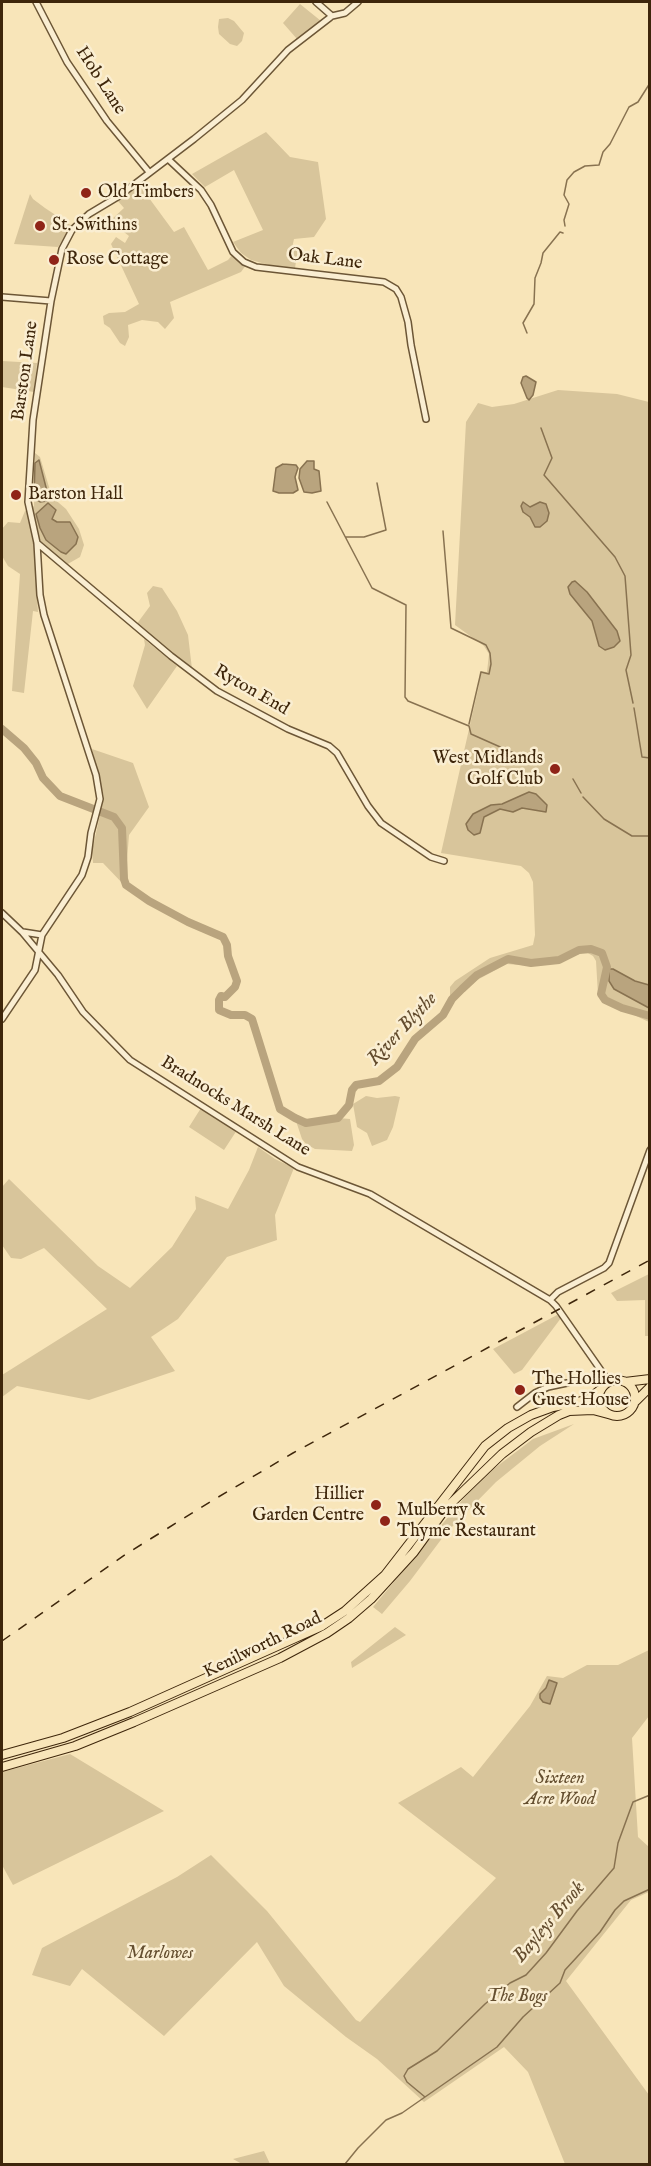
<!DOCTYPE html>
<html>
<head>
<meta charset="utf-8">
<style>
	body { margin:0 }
	#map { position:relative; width:651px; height:2166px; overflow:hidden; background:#f8e5b9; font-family:"IM FELL English",serif }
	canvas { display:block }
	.frame { position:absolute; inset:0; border:3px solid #3e260b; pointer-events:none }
</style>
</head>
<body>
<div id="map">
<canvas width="651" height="2166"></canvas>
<div class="frame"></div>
</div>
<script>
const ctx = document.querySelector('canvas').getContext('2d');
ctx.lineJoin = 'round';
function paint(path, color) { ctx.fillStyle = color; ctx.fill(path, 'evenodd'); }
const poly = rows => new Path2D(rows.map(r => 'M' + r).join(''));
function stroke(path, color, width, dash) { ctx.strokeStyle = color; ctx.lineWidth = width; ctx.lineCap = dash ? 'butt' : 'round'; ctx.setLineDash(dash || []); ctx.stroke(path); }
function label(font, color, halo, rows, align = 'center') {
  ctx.font = font + ' "IM FELL English",serif'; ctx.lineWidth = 5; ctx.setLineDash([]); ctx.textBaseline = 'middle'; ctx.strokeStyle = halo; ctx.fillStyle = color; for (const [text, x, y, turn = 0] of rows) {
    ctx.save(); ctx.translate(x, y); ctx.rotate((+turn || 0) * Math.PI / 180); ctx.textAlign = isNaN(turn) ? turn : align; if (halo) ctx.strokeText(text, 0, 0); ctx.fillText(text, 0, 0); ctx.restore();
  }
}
const green = poly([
	[300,4,321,21,297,39,283,23],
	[228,18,234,21,244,33,242,41,237,46,230,44,219,34,218,27,219,19],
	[266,132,290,157,318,162,326,219,314,237,294,239,292,248,298,249,295,268,269,265,251,260,241,253,233,242,263,230,234,170,205,187,192,174],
	[138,183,174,232,184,227,208,270,228,260,233,254,246,265,241,272,170,302,174,318,165,329,158,322,142,320,128,325,129,337,125,346,120,343,110,328,104,324,103,316,109,313,125,312,139,304,111,244,116,237,125,243,129,236,110,221,124,208,117,200],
	[30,194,33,199,45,208,72,226,58,247,14,244],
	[2,361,37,363,34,392,2,387],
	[558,390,617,394,649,402,649,1022,602,1000,598,995,596,961,593,956,586,952,576,955,568,959,534,966,507,964,477,980,455,1000,453,1001,450,997,450,987,455,981,490,958,533,945,535,935,533,882,529,873,521,866,441,853,479,685,480,671,487,672,489,654,484,646,455,625,466,422,478,403,492,407,514,404],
	[35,453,40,457,52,497,66,509,79,529,84,545,80,557,66,565,43,543,34,549,38,612,33,611,24,693,12,691,20,574,8,566,2,556,2,529,8,522,20,523,25,511,34,506],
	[153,586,162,588,177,611,188,635,192,669,136,625,150,606,147,593],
	[144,639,177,666,147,709,133,686,145,645],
	[92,749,133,763,149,807,129,835,125,886,103,863,93,863,92,851,104,797],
	[366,1096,377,1098,395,1096,400,1097,393,1127,387,1140,372,1146,367,1133,357,1127,353,1104],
	[201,1108,237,1130,224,1150,189,1127],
	[295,1118,307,1123,338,1118,350,1119,354,1145,352,1151,315,1149,306,1144,302,1139],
	[258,1147,275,1159,294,1168,275,1215,277,1240,227,1257,178,1319,151,1337,175,1371,89,1400,17,1386,2,1397,2,1375,107,1309,44,1248,21,1259,11,1258,2,1245,2,1187,9,1179,98,1266,130,1288,172,1247,196,1209,195,1196,228,1209,249,1170],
	[649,1274,649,1336,645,1336,645,1300,617,1301,611,1293],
	[557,1315,561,1318,522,1370,514,1374,493,1349],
	[574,1424,540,1446,496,1482,446,1533,410,1581,382,1614,373,1607,479,1480,533,1439],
	[395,1627,406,1635,352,1668,351,1662],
	[649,1650,649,1716,632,1738,638,1837,649,1847,649,1892,631,1900,566,1981,649,2095,649,2164,565,2164,528,2072,504,2047,424,2102,377,2059,346,2037,284,1986,257,1942,164,2036,82,1969,70,1986,32,1975,42,1948,177,1877,211,1855,267,1911,356,2020,360,2022,496,1878,398,1803,461,1767,473,1777,530,1706,547,1676,563,1678,587,1665,618,1665],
	[70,1754,164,1811,13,1885,2,1865,2,1772],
	[264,2151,270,2164,242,2164,233,2159]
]);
const water = poly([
	[526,376,536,382,533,395,529,400,527,398,521,383,523,377,526,376],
	[39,460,48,495,47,501,40,502,34,498,35,463,39,460],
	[307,461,314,461,314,469,319,471,321,491,312,493,304,492,299,478,300,469,307,461],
	[283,464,296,465,298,468,295,477,298,490,293,493,279,493,273,491,276,468,283,464],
	[523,502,530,507,540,502,546,504,549,513,547,521,540,527,535,527,530,517,523,512,521,506,523,502],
	[48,503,56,510,52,519,57,522,70,522,78,537,76,544,66,554,61,552,46,540,40,528,36,514,48,503],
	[575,581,587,592,617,631,620,641,614,647,605,650,599,646,592,621,570,594,568,587,572,582,575,581],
	[529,792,536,794,547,805,546,812,522,808,513,812,500,809,484,817,480,833,474,835,468,830,466,824,473,814,491,805,502,804,529,792],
	[609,969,613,969,635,981,649,985,649,1008,614,989,609,981,609,969],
	[549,1680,557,1683,550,1704,543,1702,540,1698,540,1694,546,1688,549,1680]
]);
const stream = poly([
	[565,226,564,220,569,204,564,195,567,180,574,172,585,166,599,165,603,152,610,144,629,107,638,102,650,83],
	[527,333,523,323,534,304,535,278,541,263,543,253,560,232,563,233],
	[541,428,552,458,544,475,615,557,625,576,631,655,626,670,633,703],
	[327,502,372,588,406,605,405,697,408,701,469,726,471,734,525,758,538,762],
	[443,531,451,628,486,645,490,653,491,664,489,674,481,672,469,724],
	[346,537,364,537,386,530,377,483],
	[634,708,642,757,650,758],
	[573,779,581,793],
	[583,797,604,819,632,836,650,836],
	[425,2097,497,2047,523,2017,560,1983,565,1970,600,1932,615,1910,624,1901,650,1889],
	[345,2164,358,2148,386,2120,402,2113,425,2097,407,2082,404,2076,408,2069,437,2051,485,2004,510,1983,526,1975,546,1953,577,1911,614,1868,618,1843,633,1802,650,1795]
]);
const river = poly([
	[2,729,24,748,36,763,43,778,60,796,114,817,122,828,124,879,126,885,149,901,188,922,223,937,227,945,228,956,237,981,235,987,225,997,221,996,219,1000,219,1010,231,1015,245,1015,252,1019,280,1109,295,1118,306,1123,338,1118,349,1105,352,1090,356,1085,379,1081,397,1067,415,1039,443,1015,452,999,462,989,477,975,508,959,531,963,559,960,579,950,591,949,602,953,607,967,601,994,605,1000,622,1008,650,1016]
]);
const minor = poly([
	[36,2,67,62,107,121,149,172],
	[316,2,332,16],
	[168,159,201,190,211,205,233,252,244,262,256,267,384,282,396,289,401,297,408,322,411,345,426,419],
	[2,297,51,301],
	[37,543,171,656,217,691,288,729,329,746,337,753,368,806,381,823,431,857,444,861],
	[2,913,22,932,58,975,83,1012,130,1060,298,1167,370,1194,550,1300,556,1306,609,1382],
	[23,932,42,935],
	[2,1019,35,970,42,935,82,875,88,857,91,833,100,799,96,775,44,615,40,595,37,543,28,502,33,420,51,301,62,249,72,230,89,214,119,196,194,139,242,100,288,50,332,16,345,13,358,2],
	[550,1300,558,1292,604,1268,609,1263,650,1150],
	[539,1391,546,1402,556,1406],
	[517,1407,535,1393,548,1387,567,1383]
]);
const highway = poly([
	'599 1398a18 18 0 1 1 36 0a18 18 0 1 1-36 0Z',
	[625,1382,650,1379],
	[636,1401,650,1387],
	[2,1755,63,1738,130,1712,322,1626,345,1611,385,1575,485,1446,508,1428,531,1415,553,1407,587,1400,600,1390],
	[2,1767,75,1746,134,1722,280,1658,327,1633,349,1618,371,1599,414,1552,446,1508,502,1454,531,1432,559,1415,569,1411,593,1410,608,1414]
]);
const rail = poly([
	[2,1641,126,1554,215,1499,293,1453,650,1260]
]);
const markers = [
	[86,193,6,"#8f2418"],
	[40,226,6,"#8f2418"],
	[54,260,6,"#8f2418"],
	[16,495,6,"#8f2418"],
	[555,769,6,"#8f2418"],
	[520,1390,6,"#8f2418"],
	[376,1505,6,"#8f2418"],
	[385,1521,6,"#8f2418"]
];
const streetNames = [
	["Hob Lane",100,81,57],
	["Oak Lane",325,260,7],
	["Barston Lane",26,371,-82],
	["Ryton End",251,691,30],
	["Bradnocks Marsh Lane",235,1107,32],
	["Kenilworth Road",263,1646,-26]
];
const poiNames = [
	["Old Timbers",98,193],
	["St. Swithins",52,226],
	["Rose Cottage",66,260],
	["Barston Hall",28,495],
	["West Midlands",543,759,"right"],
	["Golf Club",543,780,"right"],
	["The Hollies",532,1380],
	["Guest House",532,1401],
	["Hillier",364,1495,"right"],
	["Garden Centre",364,1516,"right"],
	["Mulberry &",397,1511],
	["Thyme Restaurant",397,1532]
];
const parkNames = [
	["Sixteen",560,1779],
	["Acre Wood",560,1800],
	["Marlowes",160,1954],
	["The Bogs",517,1997]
];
const waterNames = [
	["River Blythe",403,1030,-47],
	["Bayleys Brook",550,1923,-50]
];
paint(green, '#d8c59b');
paint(water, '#b9a47e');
stroke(water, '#887250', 1.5);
stroke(stream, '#887250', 1.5);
stroke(river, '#b9a47e', 8);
stroke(minor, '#6c5636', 8);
stroke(highway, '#3e260b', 10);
stroke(minor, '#faeed2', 5);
stroke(highway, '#f8e5b9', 8);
stroke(rail, '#3e260b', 1.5, [10, 10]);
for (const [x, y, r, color] of markers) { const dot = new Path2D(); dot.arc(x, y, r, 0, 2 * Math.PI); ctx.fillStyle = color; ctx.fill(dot); stroke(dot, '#faeed2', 2); }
label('18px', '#3e260b', '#faeed2', streetNames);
label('18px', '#3e260b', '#faeed2', poiNames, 'left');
label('italic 18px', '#644e2f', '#faeed2', parkNames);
label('italic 20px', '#634c2e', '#faeed2', waterNames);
</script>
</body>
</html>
